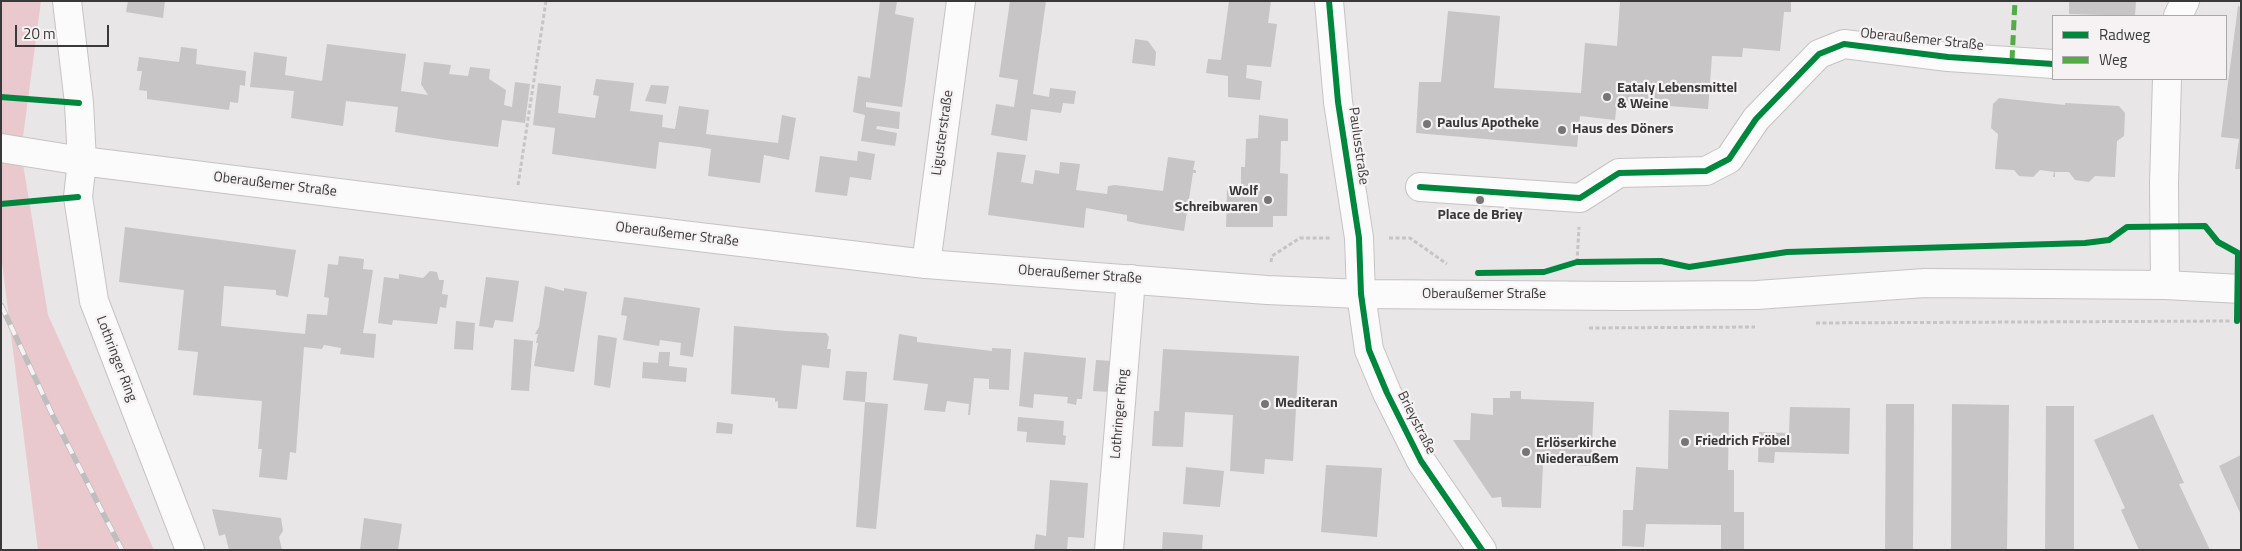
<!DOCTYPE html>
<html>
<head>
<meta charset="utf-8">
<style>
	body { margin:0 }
	#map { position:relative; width:2242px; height:551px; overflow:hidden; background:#e8e6e6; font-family:"Titillium Web",sans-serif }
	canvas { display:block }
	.frame { position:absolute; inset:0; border:2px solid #3a3939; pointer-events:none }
	.legend { position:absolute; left:2052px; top:15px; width:175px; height:65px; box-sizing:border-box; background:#f6f2f3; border:1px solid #aba8a9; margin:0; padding:6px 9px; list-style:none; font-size:15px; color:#3a3939 }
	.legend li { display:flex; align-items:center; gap:10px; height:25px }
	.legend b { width:25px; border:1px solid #aba8a9 }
	.scale { position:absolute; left:15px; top:25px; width:94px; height:22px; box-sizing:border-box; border:2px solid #3a3939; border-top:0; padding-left:6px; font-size:15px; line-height:18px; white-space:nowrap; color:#3a3939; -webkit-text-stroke:4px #f6f2f3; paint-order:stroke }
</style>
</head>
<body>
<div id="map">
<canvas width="2242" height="551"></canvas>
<div class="frame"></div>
<ul class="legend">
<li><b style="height:6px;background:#00873e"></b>Radweg</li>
<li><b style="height:6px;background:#55ac46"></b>Weg</li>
</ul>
<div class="scale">20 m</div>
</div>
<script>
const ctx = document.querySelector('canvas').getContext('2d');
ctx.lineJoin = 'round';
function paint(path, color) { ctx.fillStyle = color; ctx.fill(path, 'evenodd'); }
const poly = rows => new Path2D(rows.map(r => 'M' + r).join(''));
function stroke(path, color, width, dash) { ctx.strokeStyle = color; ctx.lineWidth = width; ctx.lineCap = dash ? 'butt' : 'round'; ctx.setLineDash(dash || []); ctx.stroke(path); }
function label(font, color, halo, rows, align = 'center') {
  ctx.font = font + ' "Titillium Web",sans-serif'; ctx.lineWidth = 4.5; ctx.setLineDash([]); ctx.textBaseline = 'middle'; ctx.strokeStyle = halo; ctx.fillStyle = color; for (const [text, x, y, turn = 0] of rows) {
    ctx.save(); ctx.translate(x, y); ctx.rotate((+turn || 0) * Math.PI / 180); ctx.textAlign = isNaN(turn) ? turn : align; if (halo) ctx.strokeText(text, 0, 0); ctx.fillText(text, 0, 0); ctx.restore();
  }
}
const green = poly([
	[1,1,41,1,21,152,48,315,154,550,38,550,1,254]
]);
const building = poly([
	[128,1,165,1,163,18,126,12],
	[880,1,897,1,895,14,914,18,902,107,866,102,866,107,900,112,899,129,877,126,876,129,897,133,895,146,861,141,865,115,853,112,858,76,870,78],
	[1010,1,1046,1,1033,94,1049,97,1050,88,1076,91,1074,104,1063,103,1061,113,1031,109,1027,141,991,135,996,104,1014,107,1018,80,999,77],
	[1229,1,1271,1,1268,23,1277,24,1271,67,1247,65,1246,78,1262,81,1260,100,1228,97,1228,76,1206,73,1208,59,1221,60],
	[1620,1,1791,1,1791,12,1784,12,1780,51,1743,48,1742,57,1712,56,1708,109,1617,102,1615,120,1580,116,1577,147,1416,133,1419,82,1441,82,1448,11,1500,16,1494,88,1581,93,1585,43,1617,46],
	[2069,1,2136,1,2135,16,2069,14],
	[2238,6,2241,7,2241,169,2235,169,2239,139,2221,137],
	[1135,39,1148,41,1156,52,1155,66,1132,63],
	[327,44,406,54,401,91,428,95,421,84,424,62,451,65,449,74,468,76,470,67,490,69,489,79,506,90,504,105,512,107,515,82,530,84,525,123,502,120,498,147,446,140,395,132,398,107,346,101,343,126,291,118,294,91,250,87,254,52,287,57,285,75,322,81],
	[181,47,197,49,196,64,246,71,245,86,240,85,238,103,230,102,229,110,147,99,147,91,139,90,142,71,137,71,139,57,179,62],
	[596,79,634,83,630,111,663,115,662,127,675,129,679,106,709,110,706,134,778,143,782,115,796,118,789,160,764,155,760,183,708,176,711,149,700,147,659,142,656,169,552,154,555,128,533,125,538,83,561,86,558,113,595,118,599,96,593,95],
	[651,85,669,86,666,104,645,101],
	[1999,98,2065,105,2065,103,2119,106,2125,113,2124,136,2117,141,2115,177,2095,176,2089,182,2075,180,2069,172,2055,172,2055,177,2053,177,2054,172,2040,170,2033,177,2019,176,2014,170,1995,169,1998,134,1991,128,1993,104],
	[1259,115,1288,119,1288,141,1281,141,1280,173,1288,174,1287,216,1273,216,1273,227,1226,227,1227,187,1241,187,1241,167,1245,167,1246,139,1258,138],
	[858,151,875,154,871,180,850,177,847,196,815,192,820,156,857,161],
	[997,152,1026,155,1021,182,1033,184,1035,170,1059,174,1060,162,1080,164,1076,190,1107,194,1108,186,1115,185,1163,191,1168,157,1195,161,1193,170,1196,170,1196,173,1193,173,1184,231,1140,224,1127,221,1127,215,1086,208,1084,228,988,215],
	[125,227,296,250,288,297,276,295,276,290,224,286,221,326,305,334,307,314,327,315,329,298,324,297,328,264,338,265,339,256,364,259,363,269,373,270,363,333,376,334,374,358,340,354,341,348,324,345,322,349,304,347,296,453,290,452,287,480,259,477,262,449,258,449,262,401,193,395,198,352,178,350,184,290,119,282],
	[430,271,437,272,439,280,444,280,442,294,448,295,446,308,440,307,437,324,393,320,392,325,378,323,384,277,399,279,399,274,423,278],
	[486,277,519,281,513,322,495,320,493,328,479,326],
	[545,286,564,291,564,288,587,292,574,372,534,366,538,343,536,343,538,334,535,334,539,327],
	[624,297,700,308,693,357,680,355,681,343,660,340,659,346,623,340,627,316,621,315],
	[456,321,475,323,473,350,454,349],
	[734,326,786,331,826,333,829,337,827,349,831,349,829,368,802,365,797,409,778,408,778,401,775,402,775,398,731,394],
	[899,334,917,337,917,342,992,351,992,348,1011,349,1009,390,989,389,989,379,974,378,970,415,968,415,969,404,947,401,945,412,924,410,928,384,893,380],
	[598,335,617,338,610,388,594,385],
	[514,339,533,341,529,391,511,390],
	[1163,349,1299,356,1293,461,1265,459,1264,474,1230,471,1233,415,1185,412,1183,447,1152,446,1154,411,1159,411],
	[659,352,670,352,669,366,687,368,686,382,642,378,643,362,658,363],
	[1024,352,1086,358,1082,399,1077,399,1076,405,1067,403,1068,397,1034,394,1033,408,1019,406],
	[1096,360,1113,361,1110,392,1093,391],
	[846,371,867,372,865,402,843,400],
	[1510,391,1521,391,1521,399,1594,402,1591,466,1543,464,1541,508,1502,507,1501,497,1492,498,1453,440,1470,440,1471,413,1493,415,1493,398,1510,398],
	[865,402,888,404,876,529,856,527],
	[1886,404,1914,404,1913,550,1885,550],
	[1952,404,2009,405,2007,550,1951,550],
	[2046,406,2074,406,2074,550,2045,550],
	[1790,407,1850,408,1849,454,1775,452,1774,463,1758,462,1759,432,1789,433],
	[1669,410,1729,412,1728,470,1734,470,1734,512,1744,512,1744,550,1721,549,1721,525,1646,524,1644,547,1622,546,1623,510,1633,510,1636,467,1668,469],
	[2153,414,2184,483,2179,484,2210,550,2139,550,2121,510,2125,508,2094,440],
	[1018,417,1064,421,1063,435,1066,436,1065,445,1026,442,1027,432,1017,431],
	[717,422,733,424,732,434,716,433],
	[2241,455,2241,515,2219,466],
	[1326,465,1382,468,1377,537,1321,532],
	[1186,467,1224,471,1220,507,1183,504],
	[1050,480,1088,483,1084,538,1068,537,1067,550,1034,550,1036,534,1046,536],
	[212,509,281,518,283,531,279,537,282,550,229,550,225,534,219,536],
	[364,518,402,524,398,550,360,550],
	[1163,532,1203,535,1202,550,1162,550]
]);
const path = poly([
	[518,185,546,1],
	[1389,238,1410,238,1447,264],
	[1271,262,1272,256,1300,238,1330,238],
	[1577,262,1579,227],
	[1816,323,2230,321],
	[1589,328,1755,327]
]);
const minor = poly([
	[67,1,79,103,82,161,78,197,94,301,190,550],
	[1329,1,1338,102,1359,238,1361,294,1369,350,1387,393,1421,461,1482,550],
	[2178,16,2185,1],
	[1420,187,1580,198,1619,173,1706,171,1729,159,1756,119,1819,54,1844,44,1948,57,2053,64],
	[926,264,961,1],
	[2165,285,2164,184,2167,79],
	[1109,550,1131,279]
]);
const secondary = poly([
	[1,148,82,161,514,215,926,264,1267,290,1361,294,1624,296,1757,295,1925,283,2165,285,2241,289]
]);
const rail = poly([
	[1,305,52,414,122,550]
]);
const quiet = poly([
	[2012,60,2015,1]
]);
const cycleway = poly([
	[1329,1,1338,102,1359,238,1361,294,1369,350,1387,393,1421,461,1482,550],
	[1,97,79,103],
	[1420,187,1580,198,1619,173,1706,171,1729,159,1756,119,1819,54,1844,44,1948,57,2053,64],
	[1,204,78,197],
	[1478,273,1544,272,1577,262,1661,261,1689,267,1787,252,2085,243,2109,240,2127,227,2205,226,2218,242,2238,253,2237,321]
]);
const markers = [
	[1607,97,5,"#777676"],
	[1427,124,5,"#777676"],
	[1562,130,5,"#777676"],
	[1268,200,5,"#777676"],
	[1480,200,5,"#777676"],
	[1265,404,5,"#777676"],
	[1685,442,5,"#777676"],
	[1526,452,5,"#777676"]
];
const streetNames = [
	["Oberaußemer Straße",1922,40,6],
	["Ligusterstraße",943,133,-82],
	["Paulusstraße",1358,146,82],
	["Oberaußemer Straße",275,185,7],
	["Oberaußemer Straße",677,235,7],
	["Oberaußemer Straße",1080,275,4],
	["Oberaußemer Straße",1484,295],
	["Lothringer Ring",116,359,69],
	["Lothringer Ring",1120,414,-85],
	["Brieystraße",1416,423,63]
];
const poiNames = [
	["Eataly Lebensmittel",1617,89],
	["& Weine",1617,105],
	["Paulus Apotheke",1437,124],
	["Haus des Döners",1572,130],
	["Wolf",1258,192,"right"],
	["Schreibwaren",1258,208,"right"],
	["Place de Briey",1480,216,"center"],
	["Mediteran",1275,404],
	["Friedrich Fröbel",1695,442],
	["Erlöserkirche",1536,444],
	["Niederaußem",1536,460]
];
paint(green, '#e9c9cd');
paint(building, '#c7c5c5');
stroke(minor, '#c5c3c3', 30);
stroke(secondary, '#c5c3c3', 30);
stroke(path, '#c6c5c5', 3, [4, 2.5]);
stroke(minor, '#fcfbfb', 28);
stroke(secondary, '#fcfbfb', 28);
stroke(rail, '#bfbebe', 5.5);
stroke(rail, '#f6f2f3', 4, [11]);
stroke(quiet, '#55ac46', 5, [10, 5]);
stroke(cycleway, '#00873e', 6);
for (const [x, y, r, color] of markers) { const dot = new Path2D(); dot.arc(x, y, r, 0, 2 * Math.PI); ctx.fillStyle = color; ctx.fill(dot); stroke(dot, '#f6f2f3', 2); }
label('14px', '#3a3939', '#f6f2f3', streetNames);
label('bold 14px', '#3a3939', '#f6f2f3', poiNames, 'left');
</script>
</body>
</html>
